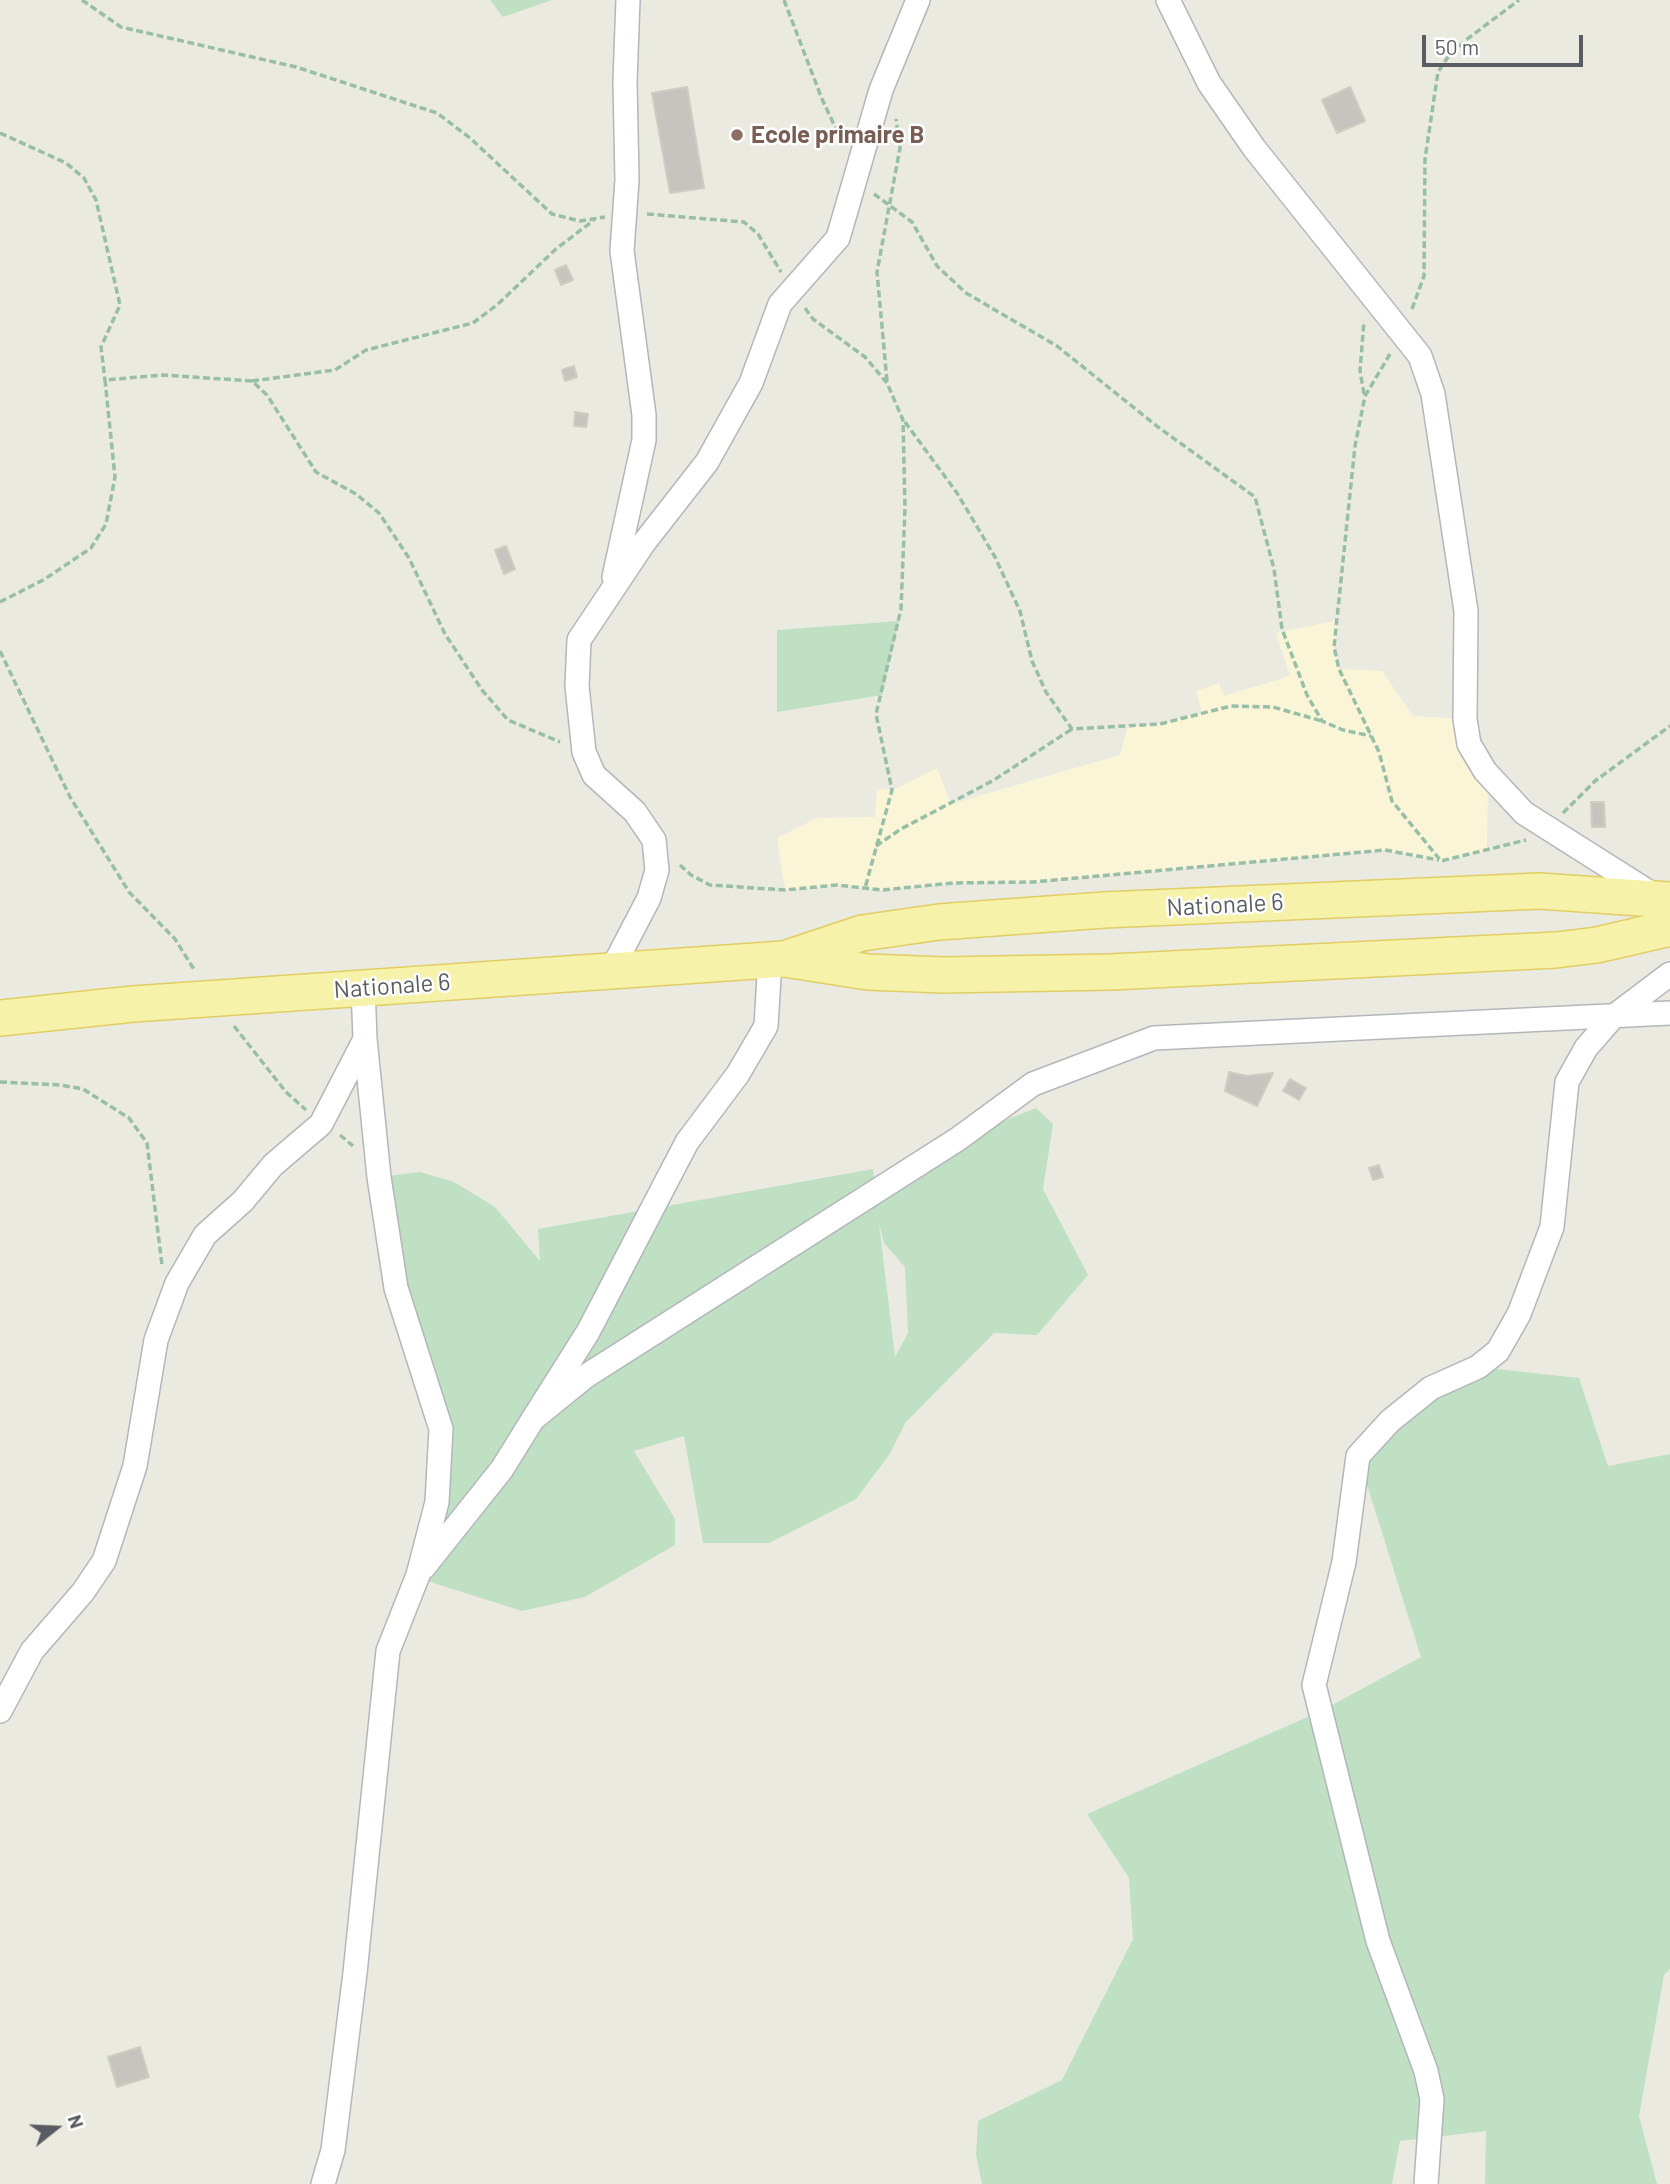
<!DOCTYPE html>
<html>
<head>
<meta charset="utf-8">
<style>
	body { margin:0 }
	#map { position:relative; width:1670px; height:2184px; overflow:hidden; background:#ebeae1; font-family:Barlow,sans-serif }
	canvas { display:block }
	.north { position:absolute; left:21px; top:2093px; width:70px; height:70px; -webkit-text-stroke:5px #fff; paint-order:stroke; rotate:72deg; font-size:19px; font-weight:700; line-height:28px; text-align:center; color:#595c60 }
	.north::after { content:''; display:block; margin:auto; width:24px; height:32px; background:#595c60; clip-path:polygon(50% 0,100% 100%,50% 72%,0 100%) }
	.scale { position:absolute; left:1422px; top:35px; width:161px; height:32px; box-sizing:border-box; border:4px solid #595c60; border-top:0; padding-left:9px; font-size:21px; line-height:24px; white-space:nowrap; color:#595c60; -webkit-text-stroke:5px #fff; paint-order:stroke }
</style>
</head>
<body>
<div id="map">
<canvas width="1670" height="2184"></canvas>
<div class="north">N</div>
<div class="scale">50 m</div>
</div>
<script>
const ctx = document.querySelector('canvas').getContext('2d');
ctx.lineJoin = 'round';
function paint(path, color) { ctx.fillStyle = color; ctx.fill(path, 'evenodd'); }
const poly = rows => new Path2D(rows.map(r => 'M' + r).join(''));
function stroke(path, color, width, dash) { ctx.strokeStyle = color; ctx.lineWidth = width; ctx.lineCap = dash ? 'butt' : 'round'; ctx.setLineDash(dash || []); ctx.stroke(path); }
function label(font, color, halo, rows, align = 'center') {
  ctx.font = font + ' Barlow,sans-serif'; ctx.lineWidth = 5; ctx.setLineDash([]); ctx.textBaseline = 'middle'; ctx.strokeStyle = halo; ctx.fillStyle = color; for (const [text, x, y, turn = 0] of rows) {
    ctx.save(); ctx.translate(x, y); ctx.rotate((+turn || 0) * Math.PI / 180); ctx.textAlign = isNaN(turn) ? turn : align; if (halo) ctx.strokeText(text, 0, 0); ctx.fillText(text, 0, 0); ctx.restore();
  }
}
const commercial = poly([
	[1338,620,1334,647,1339,669,1382,671,1413,716,1465,719,1488,774,1487,851,1441,861,1385,850,1033,882,953,883,882,890,837,885,785,890,777,838,817,818,875,817,877,789,893,790,937,768,951,804,1120,755,1128,726,1160,724,1202,713,1196,691,1219,683,1224,696,1290,676,1276,633]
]);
const green = poly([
	[490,0,552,0,503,17],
	[899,621,882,695,777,712,777,630],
	[1036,1108,1053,1124,1043,1189,1088,1275,1037,1335,994,1333,906,1422,889,1455,856,1499,769,1543,703,1543,684,1436,634,1451,675,1519,675,1545,585,1597,522,1611,424,1580,441,1429,379,1177,420,1172,454,1182,495,1207,540,1261,538,1229,873,1169,877,1201,958,1139],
	[879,1223,884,1243,905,1267,908,1333,895,1357],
	[1478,1367,1579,1378,1608,1466,1670,1454,1670,1969,1664,1975,1639,2116,1657,2184,1485,2184,1486,2131,1400,2141,1392,2184,982,2184,976,2155,978,2121,1062,2080,1133,1939,1129,1878,1087,1814,1321,1711,1421,1657,1358,1456]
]);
const building = poly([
	[687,87,704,188,670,193,652,93,687,87],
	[1350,87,1365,121,1337,133,1322,100,1350,87],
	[566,265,573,280,561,285,555,270,566,265],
	[574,366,577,377,565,381,562,370,574,366],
	[575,412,588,414,586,427,574,426,575,412],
	[506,546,515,569,504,574,495,550,506,546],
	[1591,802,1604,802,1605,827,1592,827,1591,802],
	[1229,1072,1247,1076,1273,1073,1257,1106,1225,1091,1229,1072],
	[1290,1079,1306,1088,1299,1100,1283,1091,1290,1079],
	[1379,1165,1383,1177,1373,1180,1369,1168,1379,1165],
	[140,2047,149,2077,117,2087,108,2057,140,2047]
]);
const path = poly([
	[82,0,121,27,296,67,437,113,470,138,552,214,580,221,605,217],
	[784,0,822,99,843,144],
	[0,133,66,163,84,178,96,200,120,305,101,347,105,380],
	[874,194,912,222,937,266,966,293,1057,346,1158,427,1255,497,1274,569,1282,629,1307,695,1322,721,1343,730,1371,736],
	[647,214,744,222,758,234,781,272],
	[805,308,813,319,865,357,887,383,903,420,905,508,901,609,876,714,892,790,865,888],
	[1412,309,1424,276,1425,159,1438,72,1448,57,1466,40,1519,0],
	[1390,354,1365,396,1355,446,1334,647,1339,669,1379,752,1392,801,1441,861,1526,840],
	[252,381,335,370,366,350,473,323,498,304,556,249,594,220],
	[887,381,877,272,900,148,896,119],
	[1364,394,1360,371,1364,321],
	[905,422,957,493,995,557,1020,611,1032,661,1046,692,1072,729,1160,724,1231,706,1273,707,1322,721],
	[0,602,45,579,91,548,106,524,115,477,105,380,163,375,252,381,267,395,316,472,356,494,379,513,409,558,445,634,482,690,508,720,560,742],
	[0,651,70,797,129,892,175,939,195,971],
	[1563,813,1595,781,1670,726],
	[876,846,901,829,994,780,1072,729],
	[680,865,691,875,710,885,785,890,837,885,882,890,953,883,1033,882,1385,850,1439,860],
	[234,1026,286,1092,306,1110],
	[0,1082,60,1085,83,1089,129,1118,147,1143,162,1265],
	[340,1135,353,1146]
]);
const minor = poly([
	[1168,0,1209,83,1254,148,1420,356,1433,394,1466,611,1465,719,1469,744,1485,771,1524,813,1655,896],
	[614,577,644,440,644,415,622,251,627,180,625,81,628,0],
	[611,971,649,898,657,870,654,840,635,812,594,775,584,752,577,686,579,640,643,544,707,462,751,383,780,304,838,238,881,90,918,0],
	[533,1419,586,1376,958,1139,1033,1084,1154,1038,1670,1013],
	[424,1567,502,1469,533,1419,588,1332,687,1142,738,1074,766,1026,770,960],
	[0,1711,32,1651,83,1592,104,1561,135,1466,156,1340,177,1283,205,1235,243,1201,273,1165,321,1124,365,1039],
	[323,2184,333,2150,355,1973,388,1651,418,1575,437,1502,441,1429,396,1288,379,1177,365,1039,363,987],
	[1426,2184,1432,2099,1426,2071,1378,1941,1314,1685,1344,1562,1358,1456,1390,1421,1431,1388,1478,1367,1498,1351,1519,1314,1552,1227,1567,1082,1586,1048,1613,1017,1670,974]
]);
const primary = poly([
	[791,960,868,972,943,975,1111,972,1556,950,1597,945,1670,928],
	[0,1018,133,1004,784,959,862,933,939,922,1104,910,1539,891,1670,900]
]);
const markers = [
	[737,135,7,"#8d6e63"]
];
const educationNames = [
	["Ecole primaire B",751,135]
];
const streetNames = [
	["Nationale 6",1225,905,-3],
	["Nationale 6",392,986,-4]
];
paint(commercial, '#faf5d7');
paint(green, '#bfe0c3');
paint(building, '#c6c4be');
stroke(building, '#cfccc0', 2);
stroke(minor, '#b3b6ba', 26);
stroke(primary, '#e2cd63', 38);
stroke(path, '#98bea7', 3.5, [7, 3.5]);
stroke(minor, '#fff', 23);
stroke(primary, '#f6f2aa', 35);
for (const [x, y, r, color] of markers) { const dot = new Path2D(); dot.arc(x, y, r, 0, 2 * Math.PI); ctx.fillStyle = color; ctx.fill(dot); stroke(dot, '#fff', 2.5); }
label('bold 24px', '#785e54', '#fff', educationNames, 'left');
label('24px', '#595c60', '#fff', streetNames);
</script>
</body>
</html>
